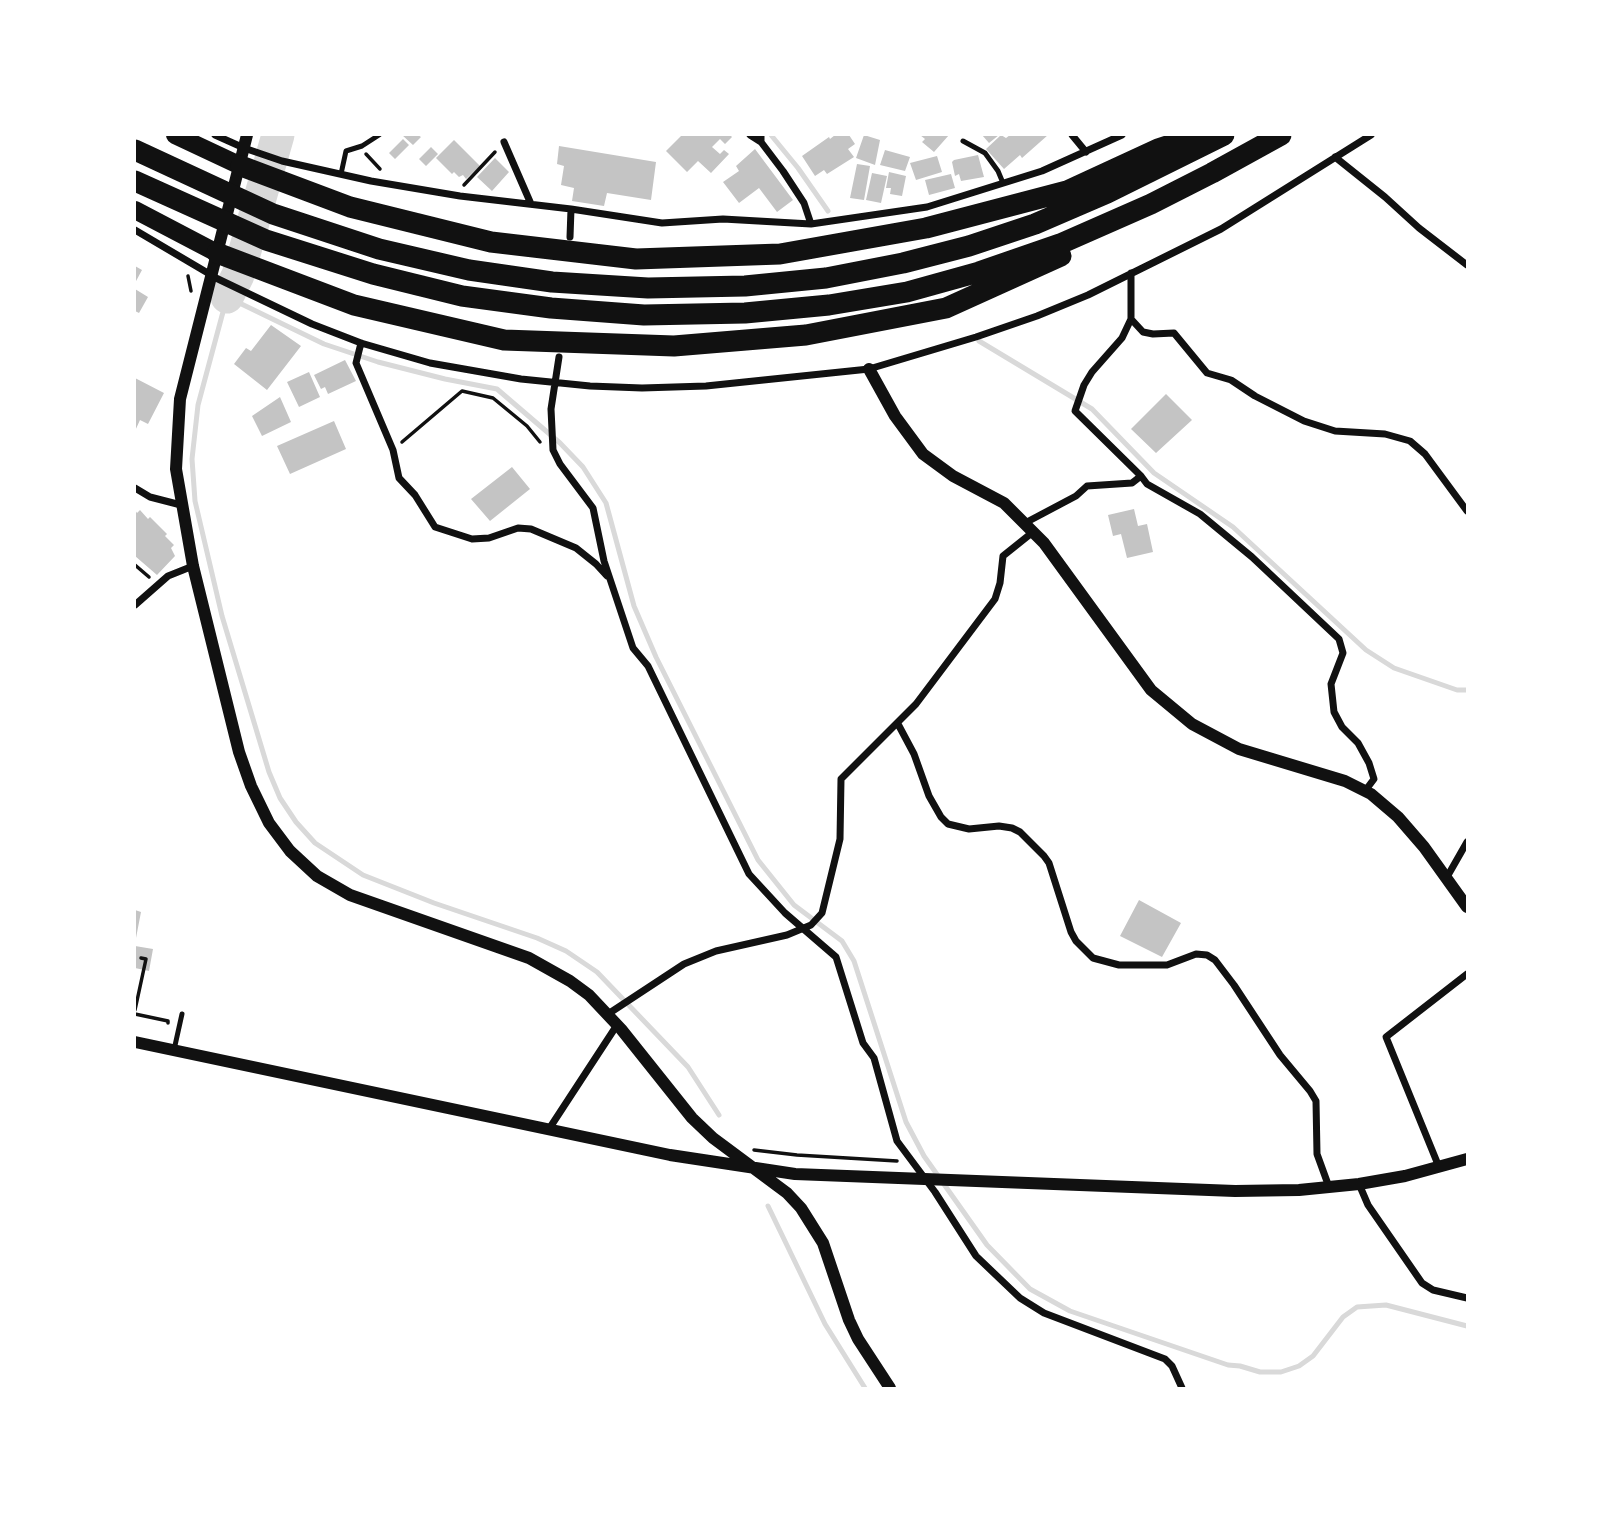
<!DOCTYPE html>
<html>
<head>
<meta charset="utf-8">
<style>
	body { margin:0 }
	#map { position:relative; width:1602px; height:1523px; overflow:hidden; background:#fff; font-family:"Sofia Sans Condensed",sans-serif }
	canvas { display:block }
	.frame { position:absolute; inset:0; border:136px solid #fff; pointer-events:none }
</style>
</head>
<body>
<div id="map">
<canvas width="1602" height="1523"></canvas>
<div class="frame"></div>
</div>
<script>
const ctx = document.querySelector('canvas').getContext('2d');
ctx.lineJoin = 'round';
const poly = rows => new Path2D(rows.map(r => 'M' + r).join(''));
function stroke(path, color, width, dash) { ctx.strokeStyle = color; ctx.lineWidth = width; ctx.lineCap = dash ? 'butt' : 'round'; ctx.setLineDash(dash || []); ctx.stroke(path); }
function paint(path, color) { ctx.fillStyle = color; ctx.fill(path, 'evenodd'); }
const stream = poly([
	[771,135,798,168,828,211],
	[979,341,1092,409,1154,473,1233,527,1366,650,1394,668,1457,690,1467,690],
	[719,1115,688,1067,597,972,566,951,537,938,434,903,363,875,315,843,296,822,280,798,269,772,222,616,195,501,192,459,198,405,227,297,324,344,378,362,445,379,497,389,560,443,583,467,606,503,634,606,656,657,758,860,794,905,842,941,854,961,906,1122,924,1156,987,1245,1030,1289,1070,1311,1228,1365,1240,1366,1260,1372,1281,1372,1299,1366,1313,1356,1343,1317,1357,1307,1386,1305,1467,1326],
	[768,1206,825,1324,865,1388]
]);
const river = poly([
	[227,297,238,275,278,135]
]);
const building = poly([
	[402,135,418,135,421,137,413,145],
	[682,135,730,135,732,137,725,144,720,139,712,147,720,154,724,150,729,154,711,173,698,161,687,172,666,151],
	[835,135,849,135,855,144,848,149,854,157,827,174,824,170,815,176,802,156,829,137,830,139],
	[864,135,880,140,875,165,856,158],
	[920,135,949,135,934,152,922,142,925,139],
	[982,135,999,135,989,143],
	[1001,135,1006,138,1010,135,1048,135,1022,158,1020,155,1004,169,986,149],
	[403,139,409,145,395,159,389,153],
	[454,140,480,166,466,179,463,175,459,177,454,172,452,174,436,158],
	[559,146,656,162,651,200,607,193,604,206,572,201,574,188,561,185,564,166,557,164],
	[431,147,438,154,426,166,419,159],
	[755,149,793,200,777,212,759,188,739,203,723,182,739,171,736,166],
	[885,150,910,157,905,171,880,165],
	[978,155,984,177,961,181,959,174,955,176,952,162,954,160],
	[937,156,942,172,916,180,910,163],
	[495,158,509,172,492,191,477,177],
	[857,164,870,166,864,200,850,198],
	[889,172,906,176,902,196,890,194,891,188,886,188],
	[872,173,887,176,881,203,866,200],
	[951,174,955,188,929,195,925,180],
	[135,266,142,270,135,283],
	[135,289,148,297,139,313,135,311],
	[271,325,301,346,267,390,234,364,246,348,251,351],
	[345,360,356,381,328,394,325,387,321,389,314,375],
	[309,372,320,397,299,407,287,382],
	[135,378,164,393,148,424,140,420,135,431],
	[1166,394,1192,420,1156,453,1131,429],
	[280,397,291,422,262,436,252,416],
	[334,421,346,449,290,474,277,446],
	[512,467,530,489,490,521,471,499],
	[1134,509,1138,526,1147,524,1153,552,1127,558,1121,534,1113,536,1108,515],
	[135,510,137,513,140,510,148,519,150,517,167,534,165,536,174,545,171,548,175,556,157,575,135,556],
	[1139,900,1181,923,1162,957,1120,936],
	[135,910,141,912,136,938,135,938],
	[135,946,153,949,149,971,135,968]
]);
const path = poly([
	[366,154,380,169],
	[464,185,495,152],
	[188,276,191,291],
	[402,442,462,391,493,398,527,426,540,442],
	[135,565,149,577],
	[135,1010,146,959,141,958],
	[135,1014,168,1021,168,1023],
	[754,1150,797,1155,897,1161]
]);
const service = poly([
	[963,141,985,153,998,171,1003,183],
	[341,174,346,151,362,146,379,135],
	[174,1050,182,1014]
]);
const minor = poly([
	[215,135,244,148,282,161,371,181,460,196,571,209,662,223,723,219,811,224,927,207,1042,171,1122,135],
	[750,135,761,142],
	[761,135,761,142,783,171,804,203,811,224],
	[1072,135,1086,152],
	[504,142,531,204],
	[1335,157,1385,197,1419,228,1467,265],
	[135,230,218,279,312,324,361,343,430,363,521,379,590,386,642,388,706,386,869,369,976,337,1037,316,1088,295,1221,229,1371,135],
	[570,237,571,209],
	[1131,319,1143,332,1153,334,1174,333,1207,373,1231,380,1255,396,1304,421,1335,431,1385,434,1410,441,1425,454,1467,511],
	[361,343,356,363,393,450,399,478,415,495,435,527,472,539,489,538,518,528,531,529,576,548,596,564,607,576],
	[559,357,551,409,553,450,560,464,593,508,604,561,633,648,648,666,749,874,785,913,836,957,863,1043,874,1058,897,1141,935,1192,976,1256,1020,1298,1044,1313,1165,1359,1172,1366,1182,1388],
	[1141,476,1147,484,1200,514,1252,557,1339,639,1343,653,1331,684,1334,712,1342,727,1358,743,1369,763,1374,779,1365,791],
	[135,488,150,497,181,505],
	[1025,523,1076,496,1087,486,1132,483,1141,476,1075,411,1084,385,1092,372,1122,338,1131,319,1131,273],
	[135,605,168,576,193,566],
	[898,724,914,754,929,796,941,817,948,824,969,829,999,826,1012,828,1020,832,1044,856,1049,863,1071,932,1076,941,1093,958,1119,965,1167,965,1196,954,1207,955,1215,960,1234,985,1280,1055,1310,1091,1316,1101,1317,1154,1329,1187],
	[1447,877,1467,842],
	[608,1014,684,964,716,951,787,935,811,925,822,913,840,839,841,779,916,704,995,599,1000,583,1003,556,1033,532],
	[549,1129,617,1025],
	[1439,1167,1386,1037,1467,974],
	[1359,1184,1368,1205,1422,1283,1433,1290,1467,1298]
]);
const tertiary = poly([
	[247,135,180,399,176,469,193,566,239,752,251,786,269,823,290,851,317,876,350,895,529,958,570,981,589,995,621,1029,692,1118,713,1138,787,1193,801,1208,823,1243,849,1320,858,1339,890,1388],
	[869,369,895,416,923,454,953,476,1004,503,1044,543,1151,690,1192,724,1239,749,1345,781,1371,794,1398,817,1424,847,1467,907],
	[135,1042,670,1155,795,1174,1235,1191,1299,1190,1359,1184,1405,1176,1467,1159]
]);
const trunk = poly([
	[175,135,241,166],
	[135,210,217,253]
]);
const motorway = poly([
	[135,150,273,214,379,249,469,270,552,282,648,288,745,286,826,278,903,263,969,246,1035,224,1107,193,1224,135],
	[241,166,350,207,491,242,636,259,780,254,926,228,1067,191,1158,149,1201,135],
	[135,181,266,240,373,274,462,296,551,308,644,315,745,313,829,305,907,292,979,272,1060,244,1151,204,1212,173,1281,135],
	[217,253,354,305,504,340,674,346,806,335,946,308,1061,256]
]);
stroke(stream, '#d9d9d9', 5);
stroke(river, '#d9d9d9', 33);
paint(building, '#c4c4c4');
stroke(path, '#111', 3.5);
stroke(service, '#111', 5);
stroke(minor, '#111', 7);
stroke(tertiary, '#111', 12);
stroke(trunk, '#111', 18);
stroke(motorway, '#111', 21);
</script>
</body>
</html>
